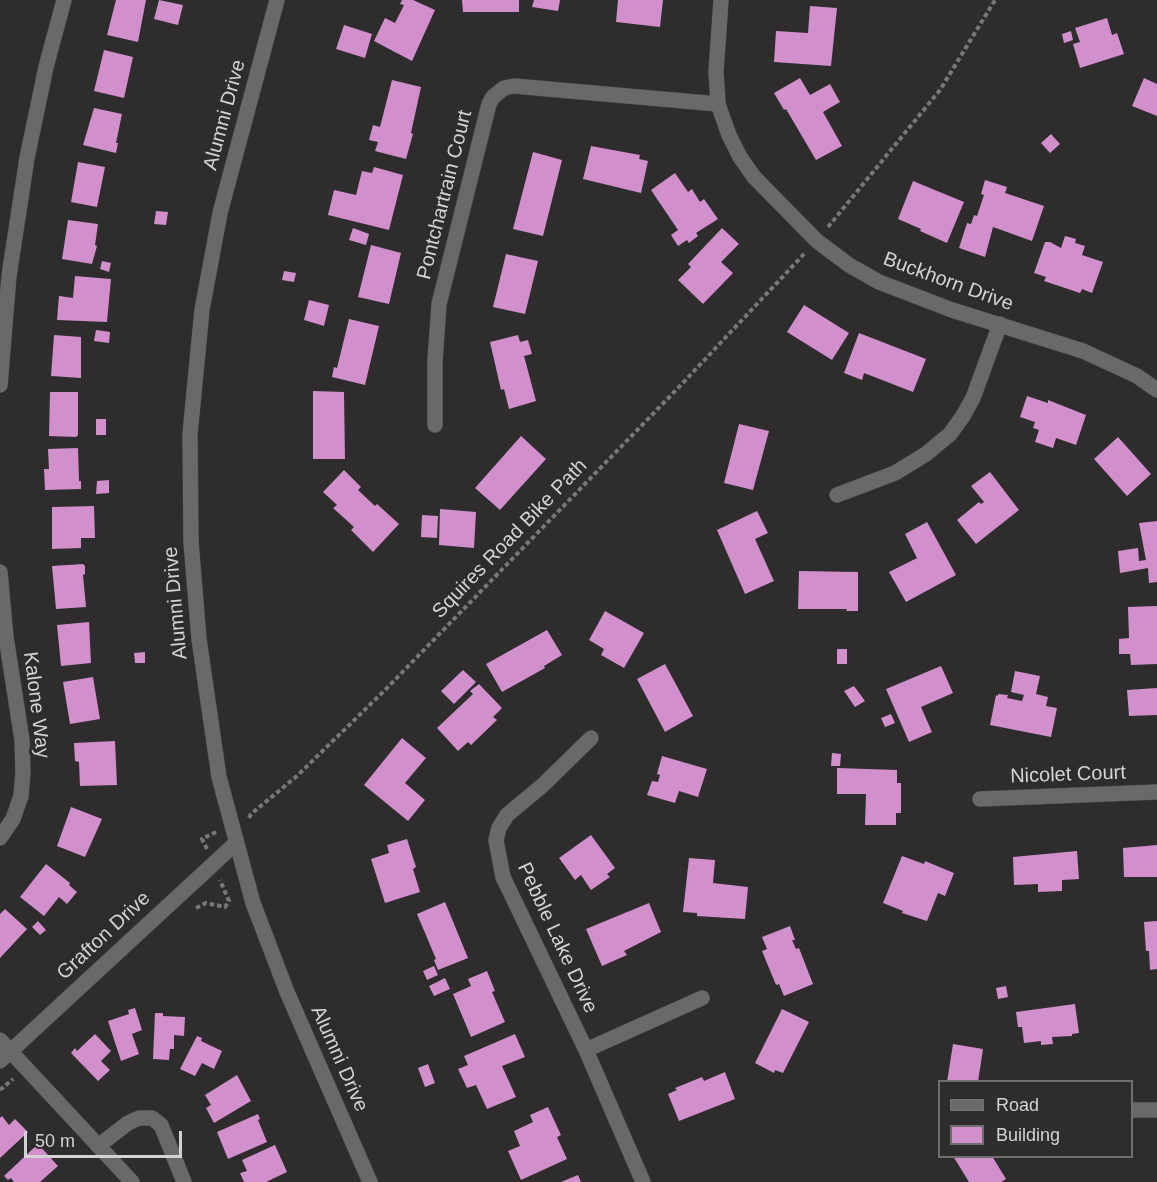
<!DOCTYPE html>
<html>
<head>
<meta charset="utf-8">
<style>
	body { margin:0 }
	#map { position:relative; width:1157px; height:1182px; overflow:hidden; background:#2f2c2e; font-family:Helvetica,sans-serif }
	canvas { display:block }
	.legend { position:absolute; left:938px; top:1080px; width:195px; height:78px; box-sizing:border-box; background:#2f2c2e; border:2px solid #716e70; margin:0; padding:8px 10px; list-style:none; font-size:18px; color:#d4d2d4 }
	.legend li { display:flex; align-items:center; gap:12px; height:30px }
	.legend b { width:30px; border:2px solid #716e70 }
	.scale { position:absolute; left:24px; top:1131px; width:158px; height:27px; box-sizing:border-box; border:3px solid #d4d2d4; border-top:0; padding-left:8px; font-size:18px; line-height:21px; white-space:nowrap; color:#d4d2d4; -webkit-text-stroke:4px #2f2c2e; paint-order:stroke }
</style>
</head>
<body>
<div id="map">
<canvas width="1157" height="1182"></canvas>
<ul class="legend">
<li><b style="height:8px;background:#6b686b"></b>Road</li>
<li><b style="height:16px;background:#d18fcc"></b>Building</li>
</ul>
<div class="scale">50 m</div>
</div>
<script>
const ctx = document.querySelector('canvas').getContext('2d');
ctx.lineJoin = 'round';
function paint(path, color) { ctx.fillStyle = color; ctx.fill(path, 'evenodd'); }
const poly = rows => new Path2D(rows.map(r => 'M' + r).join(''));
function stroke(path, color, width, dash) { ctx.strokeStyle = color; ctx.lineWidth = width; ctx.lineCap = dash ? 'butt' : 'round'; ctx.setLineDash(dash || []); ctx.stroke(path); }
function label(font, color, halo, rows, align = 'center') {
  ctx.font = font + ' Helvetica,sans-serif'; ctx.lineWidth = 6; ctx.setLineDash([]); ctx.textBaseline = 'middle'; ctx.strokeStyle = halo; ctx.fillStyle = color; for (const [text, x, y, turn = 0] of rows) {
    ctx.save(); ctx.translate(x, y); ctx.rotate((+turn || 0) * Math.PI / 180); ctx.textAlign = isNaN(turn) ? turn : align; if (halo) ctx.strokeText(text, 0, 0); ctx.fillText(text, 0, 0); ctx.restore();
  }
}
const building = poly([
	[116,0,146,0,138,42,107,35],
	[159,0,183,5,178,25,154,19],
	[402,0,413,0,435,10,412,61,374,41,385,18,395,23,404,5,400,4],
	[462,0,519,0,519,12,463,12],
	[534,0,560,0,558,11,532,7],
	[618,0,663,0,660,27,616,22],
	[810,6,837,8,831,66,774,62,776,31,808,33],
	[1107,18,1112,35,1117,33,1124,54,1080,68,1073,44,1080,42,1075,28],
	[344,25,372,34,365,58,336,49],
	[1071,31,1073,40,1064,43,1062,34],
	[104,50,133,57,124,98,94,91],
	[800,78,810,95,830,84,840,102,823,112,842,146,816,160,786,109,784,110,774,93],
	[1144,78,1157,84,1157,116,1132,106],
	[392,80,421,87,411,133,413,134,406,159,375,151,378,142,369,140,373,125,380,127],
	[94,108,122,114,116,143,118,143,116,153,83,145],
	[1051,134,1060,144,1050,153,1041,143],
	[591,146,640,155,639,159,648,161,641,193,583,179],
	[533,152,562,160,543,236,513,229],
	[78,162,105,167,97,207,71,202],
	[374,167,403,175,389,230,328,215,334,190,356,195,362,171,372,173],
	[675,173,688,192,692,189,700,202,704,199,718,219,696,233,698,236,689,243,687,240,678,246,671,235,678,230,651,190],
	[985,180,1007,187,1005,193,1044,206,1032,241,993,227,985,257,959,248,967,223,971,224,974,215,977,216,984,195,981,194],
	[913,181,964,202,947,243,920,231,921,229,898,219],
	[156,211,168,212,166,225,154,224],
	[68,220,98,224,95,245,97,246,92,264,62,259],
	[353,228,369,234,366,245,349,240],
	[722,228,739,244,721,262,733,273,703,304,678,280,691,267,688,264],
	[1065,236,1076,239,1075,243,1085,246,1082,255,1103,262,1092,293,1082,289,1080,293,1044,281,1046,277,1034,273,1045,242,1050,242,1061,248],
	[371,245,401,253,389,304,358,297],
	[506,254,538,261,525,314,493,307],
	[102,261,111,263,109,272,100,269],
	[284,271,296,273,294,282,282,280],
	[75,276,111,279,107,322,57,320,59,296,73,298],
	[309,300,329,305,324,326,304,320],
	[804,305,849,333,832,360,787,332],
	[349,319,379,326,365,385,332,377,334,367,337,368],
	[96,330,110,332,109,343,94,341],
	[859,333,926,359,913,392,864,373,862,380,844,373],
	[54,335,81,337,81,378,51,376],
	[518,335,520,342,528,340,532,354,524,356,536,401,509,409,504,389,501,390,490,342],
	[313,391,344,392,345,459,313,459],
	[50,392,78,392,78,435,76,437,49,436],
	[1027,396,1048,403,1048,400,1086,415,1076,445,1056,438,1053,448,1035,442,1039,430,1033,428,1035,422,1020,417],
	[96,419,106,419,106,435,96,435],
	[739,424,769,431,753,490,724,483],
	[521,436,546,459,500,510,475,488],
	[1118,437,1151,474,1127,496,1094,459],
	[78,448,79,481,81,481,81,489,45,490,44,469,49,469,48,449],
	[344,470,361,487,358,490,375,506,377,504,399,524,373,552,351,530,354,527,333,508,337,505,323,492],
	[990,472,1019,510,976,544,957,520,979,502,981,504,984,502,971,486],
	[109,480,109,493,96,494,97,481],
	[94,506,95,538,81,538,81,548,52,549,52,507],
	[440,509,476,512,474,548,439,545],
	[757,511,768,533,755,539,774,581,745,594,717,530],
	[422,515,438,516,437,538,421,537],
	[1157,521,1157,582,1149,583,1148,568,1120,573,1118,551,1138,548,1139,561,1146,560,1139,523],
	[927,522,956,575,906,602,889,572,917,558,905,534],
	[83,564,85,566,85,574,83,575,86,607,56,609,52,566],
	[799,571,858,572,858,611,846,611,847,609,798,609],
	[1157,606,1157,664,1131,665,1130,654,1119,654,1119,639,1129,638,1128,607],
	[605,611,644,633,624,668,601,655,604,649,589,640],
	[89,622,91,663,61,666,57,625],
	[547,630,562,655,544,666,545,668,502,692,486,664],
	[837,649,847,649,847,664,837,664],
	[145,652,145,663,135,663,134,653],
	[665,664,693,716,665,732,637,679],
	[941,666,953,693,921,707,932,732,909,742,886,689],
	[463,670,476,682,454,704,441,691],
	[1015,671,1040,676,1036,694,1048,697,1046,706,1057,708,1051,737,990,725,996,695,998,696,998,694,1008,695,1007,698,1022,701,1024,695,1011,692],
	[93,677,100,719,70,724,63,682],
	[479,684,502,708,493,717,497,720,471,745,468,742,458,751,437,728,473,694,470,691],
	[854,686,865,701,855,707,844,691],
	[1157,688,1157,715,1129,716,1127,690],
	[891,714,895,723,885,727,881,718],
	[402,738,426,758,405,783,425,800,408,821,364,785],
	[115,741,117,785,80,786,79,762,75,761,74,743],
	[832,753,841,754,840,766,831,766],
	[662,756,707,769,698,797,679,791,675,803,647,795,652,781,658,782,660,775,657,774],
	[837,768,897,770,897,783,901,783,901,813,896,813,896,825,865,825,866,794,837,794],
	[71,807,102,819,85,857,57,846],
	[591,835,615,868,607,874,610,877,591,890,581,875,575,880,559,858],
	[407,839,416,867,413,869,420,892,385,903,371,859,389,853,387,845],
	[1157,845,1157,877,1124,877,1123,848],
	[1077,851,1079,879,1062,880,1062,891,1038,892,1038,884,1014,885,1013,857],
	[902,856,924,864,925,861,954,873,945,896,938,893,927,921,902,913,903,911,883,903],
	[689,858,715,860,713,883,748,887,745,919,697,916,697,913,683,912],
	[46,864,70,883,69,885,77,892,67,904,59,897,44,916,20,897],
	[445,902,468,958,438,970,434,960,436,959,417,914],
	[649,903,661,932,624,951,627,955,602,966,586,929],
	[5,909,27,929,0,958,0,914],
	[38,921,46,930,40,935,32,927],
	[1157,921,1157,969,1150,970,1149,951,1146,951,1144,922],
	[790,926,795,940,792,940,796,949,799,948,813,984,784,996,779,984,776,985,762,951,767,949,762,937],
	[434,966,438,975,427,980,423,971],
	[487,971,495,991,492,992,505,1022,471,1037,453,994,471,986,468,979],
	[445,978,450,989,434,996,429,986],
	[1006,986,1008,997,998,999,996,988],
	[1075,1004,1079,1033,1072,1034,1072,1036,1052,1037,1053,1044,1041,1045,1041,1041,1024,1043,1022,1027,1018,1027,1016,1012],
	[135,1008,142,1030,132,1034,139,1054,121,1061,108,1021,129,1014,128,1010],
	[782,1009,809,1022,783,1073,775,1070,774,1073,755,1063],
	[155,1013,163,1013,163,1016,185,1017,184,1036,174,1035,174,1049,170,1049,169,1060,153,1059],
	[95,1034,111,1051,101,1061,110,1070,98,1081,71,1053,75,1048,77,1051],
	[515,1034,525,1057,502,1066,516,1097,487,1109,476,1085,467,1088,458,1069,468,1065,464,1056],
	[197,1036,202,1038,201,1041,222,1051,214,1069,202,1063,195,1076,180,1069],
	[953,1044,983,1049,978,1082,947,1082],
	[428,1064,435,1083,425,1087,418,1068],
	[725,1072,735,1099,679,1121,668,1094,677,1090,675,1088,702,1077,704,1081],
	[237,1075,251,1101,214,1123,206,1108,211,1105,205,1095],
	[548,1107,561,1135,557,1137,567,1159,521,1180,508,1151,520,1146,514,1131,533,1122,530,1115],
	[258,1114,260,1119,258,1120,267,1142,228,1159,217,1132],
	[2,1116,9,1125,15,1119,28,1132,0,1158,0,1118],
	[38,1144,58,1166,40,1182,14,1182,11,1178,8,1180,4,1176],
	[275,1145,287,1172,266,1182,244,1182,240,1173,247,1171,242,1160],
	[953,1156,992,1156,1006,1179,1001,1182,969,1182],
	[578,1175,581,1182,561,1182]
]);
const path = poly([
	[828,227,940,90,995,0],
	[249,818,251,814,297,776,386,689,679,387,805,253],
	[207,849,202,839,216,832],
	[196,908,206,903,225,907,229,901,220,880],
	[0,1090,13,1079]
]);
const street = poly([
	[721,0,716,72,718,104,729,135,740,157,754,177,817,241,849,265,879,282,952,310,1083,351,1137,376,1157,390],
	[0,385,9,276,27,158,46,67,64,0],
	[435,425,435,361,439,304,489,104,493,97,504,88,514,86,718,104],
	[837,495,895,473,926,454,950,434,963,416,973,398,1000,324],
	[0,572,6,637,22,740,23,772,21,796,13,819,0,838],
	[591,738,543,785,507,815,499,828,496,840,503,877,586,1050,643,1182],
	[980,799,1157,792],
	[0,1040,132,1182],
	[586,1050,702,998],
	[0,1061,236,843],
	[1132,1110,1157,1110],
	[98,1146,128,1123,139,1118,152,1118,161,1125,184,1182]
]);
const secondary = poly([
	[277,0,220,213,202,310,190,434,191,542,199,639,219,777,253,903,287,992,370,1182]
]);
const streetNames = [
	["Alumni Drive",225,115,-75],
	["Pontchartrain Court",445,195,-76],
	["Buckhorn Drive",948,282,20],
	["Squires Road Bike Path",510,539,-46],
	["Alumni Drive",176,603,-95],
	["Kalone Way",36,705,83],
	["Nicolet Court",1068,775,-2],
	["Grafton Drive",104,936,-43],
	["Pebble Lake Drive",557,938,65],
	["Alumni Drive",339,1059,66]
];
paint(building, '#d18fcc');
stroke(street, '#4c494b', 16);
stroke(secondary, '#4c494b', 16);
stroke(path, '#7a7779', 4, [4.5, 3]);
stroke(street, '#6b686b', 15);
stroke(secondary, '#6b686b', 15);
label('20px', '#d4d2d4', '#2f2c2e', streetNames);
</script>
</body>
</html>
